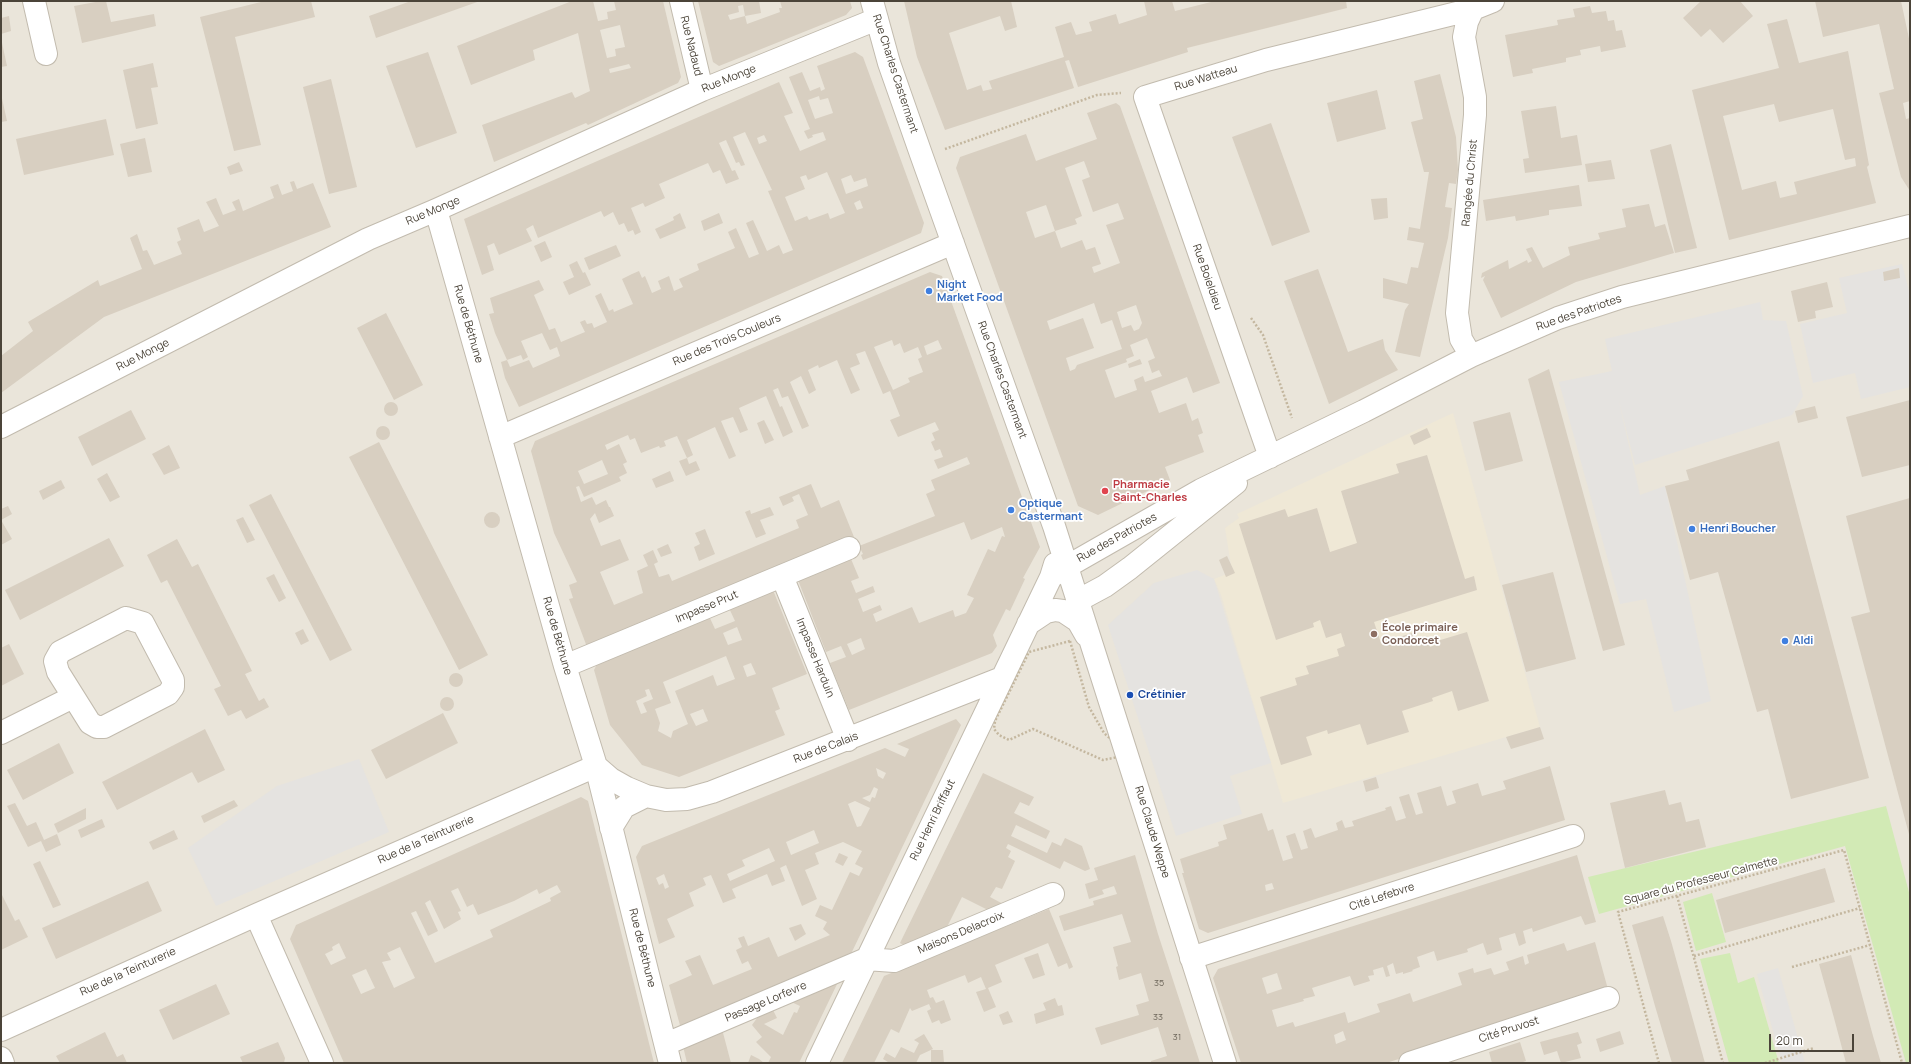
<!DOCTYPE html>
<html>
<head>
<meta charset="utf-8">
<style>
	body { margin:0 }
	#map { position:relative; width:1911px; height:1064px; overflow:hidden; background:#f6f3ec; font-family:Manrope,sans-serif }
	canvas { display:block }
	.frame { position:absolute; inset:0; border:2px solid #4b4439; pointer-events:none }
	.scale { position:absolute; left:1769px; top:1034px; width:85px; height:18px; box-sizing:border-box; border:2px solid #4b4439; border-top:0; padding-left:5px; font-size:12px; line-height:14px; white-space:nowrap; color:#4b4439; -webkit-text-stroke:3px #fff; paint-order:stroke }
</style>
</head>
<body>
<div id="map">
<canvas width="1911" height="1064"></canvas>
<div class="frame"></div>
<div class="scale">20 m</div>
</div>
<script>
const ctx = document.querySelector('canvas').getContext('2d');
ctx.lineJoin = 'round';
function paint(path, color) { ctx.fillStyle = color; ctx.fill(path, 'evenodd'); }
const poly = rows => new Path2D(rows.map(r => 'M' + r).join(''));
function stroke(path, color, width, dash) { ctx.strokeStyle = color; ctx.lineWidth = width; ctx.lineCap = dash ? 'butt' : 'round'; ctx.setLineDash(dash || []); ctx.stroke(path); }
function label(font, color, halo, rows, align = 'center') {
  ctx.font = font + ' Manrope,sans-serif'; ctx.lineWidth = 3.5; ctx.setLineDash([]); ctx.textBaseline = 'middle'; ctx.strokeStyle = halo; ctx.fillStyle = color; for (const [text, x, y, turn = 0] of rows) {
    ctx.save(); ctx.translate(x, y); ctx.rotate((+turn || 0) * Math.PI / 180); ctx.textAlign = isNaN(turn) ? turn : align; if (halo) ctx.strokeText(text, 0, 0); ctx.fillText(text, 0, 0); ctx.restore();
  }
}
const residential = poly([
	[1,1,1910,1,1910,1063,1,1063]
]);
const education = poly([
	[1453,413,1540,727,1283,803,1221,595,1214,579,1232,572,1225,528,1239,518,1237,514]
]);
const green = poly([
	[1886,806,1910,896,1910,1063,1906,1063,1845,846,1599,914,1588,877],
	[1712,893,1726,942,1696,951,1683,902],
	[1730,953,1738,983,1754,977,1779,1063,1729,1063,1700,959]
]);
const parking = poly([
	[1902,264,1910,295,1910,387,1861,399,1855,373,1813,383,1800,324,1847,313,1839,278],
	[1760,302,1763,320,1786,321,1803,396,1792,415,1635,465,1618,397,1640,495,1665,486,1711,701,1674,712,1646,599,1620,604,1559,382,1612,371,1605,339],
	[1197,570,1214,579,1271,763,1230,776,1242,814,1176,836,1108,625,1154,583],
	[359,759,389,832,216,906,188,848,277,786],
	[1778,968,1805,1063,1782,1063,1757,974]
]);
const building = poly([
	[101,1,106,1,111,22,154,14,156,26,82,43,74,6],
	[265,1,311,1,315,17,235,37,261,145,234,151,200,17],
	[411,1,480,1,376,38,369,16],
	[572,1,593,1,598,21,608,19,607,12,616,10,614,1,663,1,681,77,678,83,588,125,586,123,494,162,482,125,572,92,575,98,590,91,578,33,533,50,535,60,471,85,457,46],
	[620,25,625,47,615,49,616,56,607,58,600,30],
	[629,64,631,68,610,73,609,69],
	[698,1,759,1,761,13,745,16,743,5,738,6,739,12,728,15,730,20,745,16,747,24,780,12,779,8,782,8,780,1,850,1,852,8,846,15,719,66,713,62],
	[904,1,1011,1,1017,27,1005,31,1000,16,949,33,967,90,981,85,983,91,992,89,989,81,1064,57,1055,27,1071,22,1076,35,1092,31,1089,22,1116,14,1119,24,1147,15,1144,1,1172,1,1175,11,1215,1,1346,1,1347,8,1187,48,1188,52,1078,87,1069,60,1065,61,1074,88,945,130,917,57],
	[1701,1,1740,1,1753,16,1723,43,1710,29,1701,37,1683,18],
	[1815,1,1901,1,1910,43,1910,101,1903,103,1906,119,1910,118,1910,191,1901,177,1879,93,1894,89,1879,24,1823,37],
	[1590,6,1592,13,1606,11,1608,21,1614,20,1616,31,1622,30,1626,47,1601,52,1600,46,1580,50,1581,55,1566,58,1566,62,1532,69,1533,73,1513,77,1505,35,1558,25,1557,20,1575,17,1573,9],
	[9,16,11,31,1,34,1,18],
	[1787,19,1799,63,1848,51,1869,165,1867,167,1876,203,1729,240,1692,90,1779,68,1767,24],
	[1774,104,1779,122,1833,109,1845,160,1855,158,1856,166,1794,182,1797,194,1780,198,1776,181,1742,190,1723,116],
	[1,38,7,66,1,67],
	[428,52,457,133,416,148,386,66],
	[855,52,863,57,924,223,921,233,519,407,505,378,501,362,507,360,510,367,529,360,533,368,560,356,557,347,550,350,542,333,521,341,528,357,523,360,521,355,507,360,495,333,489,314,494,313,490,298,539,280,544,290,534,295,549,330,555,328,561,342,585,332,580,322,585,320,587,324,592,323,594,328,607,322,595,296,601,293,609,311,613,309,614,312,633,304,622,279,632,274,639,271,642,278,645,276,652,293,661,289,658,281,669,276,674,291,683,287,679,279,699,270,697,264,735,248,728,232,736,228,749,258,759,254,746,223,753,220,767,251,779,245,783,254,793,250,768,191,772,190,745,132,733,137,745,165,741,166,739,162,736,163,726,140,719,143,732,171,735,170,739,179,726,184,720,170,713,173,708,163,659,184,665,198,645,207,643,203,631,208,641,232,635,235,633,230,628,232,624,223,619,225,613,212,604,217,601,211,538,238,533,225,526,229,532,241,499,255,494,243,487,246,494,270,482,275,464,219,779,82,793,113,784,116,800,151,826,140,823,132,812,135,813,137,808,139,804,131,810,129,789,77,802,72,810,91,820,87,821,91,825,89,817,66],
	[819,96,820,100,828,98,833,113,815,119,808,100],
	[764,135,767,141,759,144,757,138],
	[827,172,845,213,830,219,828,213,809,220,807,216,795,221,785,197,805,189,800,177,806,175,808,180],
	[851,175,854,182,866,178,868,186,846,194,841,179],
	[860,200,863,208,857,210,854,203],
	[153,63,158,87,151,88,158,124,136,129,123,70],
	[1440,74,1456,137,1458,170,1456,184,1449,183,1445,207,1452,208,1448,238,1420,357,1395,352,1405,310,1409,304,1383,298,1383,278,1407,284,1411,267,1418,268,1424,243,1407,240,1409,227,1420,229,1429,172,1424,172,1411,122,1423,119,1414,81],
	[331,79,357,187,329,194,303,87],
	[1377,90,1386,129,1337,142,1327,103],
	[1,94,7,121,1,122],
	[1116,103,1120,106,1220,383,1193,393,1187,377,1151,391,1159,413,1186,403,1192,421,1198,418,1203,433,1198,435,1204,452,1165,467,1170,480,1098,515,1078,506,956,168,960,157,1026,134,1036,161,1097,139,1087,113],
	[1084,161,1090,177,1082,180,1093,212,1118,203,1124,219,1106,225,1120,263,1094,273,1092,267,1101,264,1095,247,1086,250,1082,240,1061,248,1055,231,1035,238,1026,212,1046,205,1055,231,1077,224,1075,219,1082,216,1065,168],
	[1094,303,1101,324,1112,320,1122,349,1077,365,1075,369,1070,371,1066,358,1094,348,1083,318,1050,330,1047,321],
	[1136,305,1142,323,1139,329,1134,331,1131,325,1122,328,1117,312],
	[1147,338,1155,358,1148,361,1152,373,1159,370,1162,376,1145,382,1143,376,1134,380,1137,390,1115,398,1105,370,1127,362,1126,359,1134,356,1130,345],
	[1556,106,1561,138,1577,135,1582,165,1525,173,1523,159,1529,158,1521,111],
	[106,119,114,155,24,175,16,139],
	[1271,123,1310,232,1272,246,1232,137],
	[145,138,152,172,128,177,120,144],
	[1671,144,1697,248,1675,253,1650,150],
	[1611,160,1615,179,1588,182,1585,164],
	[239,162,243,171,230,175,227,167],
	[294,181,297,189,313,183,331,227,104,317,1,393,1,356,33,331,28,322,98,280,100,286,142,269,130,238,137,234,143,251,147,250,154,265,182,254,177,242,181,240,177,228,199,219,204,232,219,226,206,202,216,198,223,215,236,210,232,202,239,199,243,211,274,198,270,187,278,184,282,195,293,191,290,182],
	[1579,185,1582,206,1549,210,1549,215,1516,221,1515,216,1486,221,1483,200],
	[1387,198,1388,218,1374,220,1371,199],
	[1649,204,1655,227,1665,224,1674,253,1576,282,1501,318,1483,280,1485,276,1481,278,1482,273,1508,260,1509,269,1527,260,1528,263,1532,261,1526,249,1532,247,1543,268,1570,255,1568,247,1600,239,1598,233,1626,227,1622,209],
	[680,213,686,228,660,239,655,229,674,220,673,217],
	[719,213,723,223,704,231,701,221],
	[545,241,552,257,541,262,534,246],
	[616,245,621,256,589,270,584,258],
	[577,261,583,273,585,272,591,285,569,295,563,282,574,277,569,265],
	[1899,268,1900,278,1884,281,1883,272],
	[1318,269,1348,352,1383,339,1385,350,1398,370,1329,404,1284,281],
	[930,272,942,276,1040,547,1023,578,1025,579,1010,611,1006,609,993,635,997,646,992,653,849,710,830,663,846,657,841,646,826,652,798,580,851,559,859,578,851,581,856,593,873,586,875,592,858,599,863,612,880,605,882,610,873,614,876,622,912,607,919,623,953,610,955,617,966,613,974,598,967,595,988,549,995,552,1002,536,1005,537,1002,527,971,540,964,522,863,560,861,555,863,554,859,546,935,516,926,494,935,490,931,480,970,464,967,457,938,469,934,460,943,457,940,449,935,451,931,442,935,440,932,433,939,430,935,422,898,437,890,420,900,416,890,391,883,394,865,351,856,354,860,364,850,368,860,390,851,394,837,360,819,368,818,365,808,370,816,390,809,394,801,376,790,382,809,426,802,429,788,396,782,398,778,388,773,390,780,407,782,406,793,432,783,437,766,396,739,408,748,430,740,433,733,417,721,421,736,456,729,459,715,427,687,440,693,455,687,458,689,464,696,461,700,470,686,476,679,461,687,458,677,436,664,441,666,446,660,448,659,446,641,453,635,438,630,440,628,435,605,445,607,450,619,444,627,462,623,464,627,473,619,477,621,481,584,497,579,486,576,487,581,502,592,497,596,505,606,500,609,507,610,507,614,516,599,523,595,513,590,519,601,546,620,539,629,560,600,572,614,605,643,593,637,571,648,566,643,555,653,550,658,562,654,564,659,577,669,574,672,581,799,528,796,520,808,515,799,494,792,497,794,501,783,506,779,497,811,484,821,508,839,500,854,537,587,647,569,599,573,598,569,585,577,582,554,533,531,451,535,441],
	[892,340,894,346,900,343,904,353,918,347,922,357,918,359,923,372,908,378,910,382,893,390,874,347],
	[938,340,942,349,927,355,924,346],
	[602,460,608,474,584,484,578,471],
	[861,638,865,649,852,655,847,644],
	[1827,282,1833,307,1815,311,1816,318,1798,322,1791,291],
	[386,313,423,385,394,400,357,328],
	[1140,359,1142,364,1129,368,1128,364],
	[1549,369,1625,645,1603,651,1528,379],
	[1910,400,1910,465,1862,477,1846,417],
	'384 409a7 7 0 1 1 14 0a7 7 0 1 1-14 0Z',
	[1815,406,1818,418,1798,423,1795,411],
	[131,410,146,439,92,466,78,437],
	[1510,412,1523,461,1485,471,1473,422],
	[764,420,774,440,765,444,757,423],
	'376 433a7 7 0 1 1 14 0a7 7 0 1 1-14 0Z',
	[1427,428,1431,437,1414,445,1410,436],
	[1779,441,1869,778,1791,799,1768,709,1757,712,1718,572,1690,580,1665,486,1689,480,1686,470],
	[379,442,488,655,459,670,349,457],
	[169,445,180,468,164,475,152,454],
	[1427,455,1465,579,1474,576,1477,590,1374,622,1381,643,1412,633,1415,640,1427,636,1430,647,1438,644,1437,641,1467,632,1489,701,1458,711,1452,691,1432,698,1433,701,1402,711,1409,732,1367,745,1360,724,1328,734,1327,730,1306,737,1312,755,1281,765,1260,697,1297,685,1295,678,1309,674,1306,666,1339,656,1337,649,1345,646,1341,633,1326,638,1320,620,1313,623,1314,627,1276,640,1239,524,1285,509,1288,517,1317,508,1330,552,1357,543,1341,491,1399,473,1396,464],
	[670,471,674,481,656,488,652,479],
	[107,473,120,497,110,502,97,479],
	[61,480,65,488,43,500,39,491],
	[271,494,352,650,330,661,249,505],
	[1910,498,1910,838,1851,617,1870,612,1846,516],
	[8,506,12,514,1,520,12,539,1,545,1,509],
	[770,507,774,515,760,520,766,534,756,538,745,512,750,510,751,514],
	'484 520a8 8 0 1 1 16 0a8 8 0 1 1-16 0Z',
	[243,517,255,540,247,543,236,520],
	[705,529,715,554,699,561,694,547,700,544,695,533],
	[109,538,124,566,20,620,5,590],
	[177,539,192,567,198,564,252,671,245,674,259,701,264,698,269,707,246,719,241,710,228,716,214,689,221,686,167,580,161,583,147,555],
	[668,544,672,553,661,557,657,549],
	[1227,556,1235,573,1226,577,1219,560],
	[1553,572,1576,659,1526,672,1502,585],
	[274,574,286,598,279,602,266,578],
	[773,590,807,674,772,688,780,709,775,711,785,735,679,777,642,765,610,725,594,670,599,660,709,616,715,629,735,621,729,608],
	[737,627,742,640,728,645,723,633],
	[726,656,735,679,717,686,713,675,675,691,688,724,673,731,671,738,658,731,660,723,655,709,671,703,663,682],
	[751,663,756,674,747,677,743,666],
	[649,689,653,699,643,703,647,712,641,714,636,701,647,696,645,690],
	[703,709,708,721,696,726,690,714],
	[303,629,309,641,301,645,295,633],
	[9,644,24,674,1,686,1,648],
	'449 680a7 7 0 1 1 14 0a7 7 0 1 1-14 0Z',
	'440 704a7 7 0 1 1 14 0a7 7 0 1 1-14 0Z',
	[443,713,458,743,386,779,371,750],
	[956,719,961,725,849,958,681,1029,669,985,692,975,685,961,700,955,713,985,752,969,748,961,742,964,736,950,742,947,738,938,744,936,748,946,769,937,778,957,830,935,823,929,827,922,815,916,820,905,832,910,850,872,859,876,863,868,855,864,862,851,843,842,815,853,819,864,805,870,817,899,802,906,786,865,780,868,785,881,772,886,767,874,732,889,736,898,723,903,711,875,703,878,706,885,689,893,694,906,667,919,675,937,659,944,636,857,642,846,885,748,905,757,909,749,897,744],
	[876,768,886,773,883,779,878,776],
	[874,787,878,789,875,798,872,797,870,802,862,798,870,795],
	[855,801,870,808,861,826,857,827,848,804],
	[814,830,819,843,791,855,786,842],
	[769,848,775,861,730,881,727,874,745,866,742,860],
	[664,874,669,887,665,889,663,883,659,885,656,878],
	[1540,727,1544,739,1511,749,1506,737],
	[205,729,225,770,198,783,192,772,117,810,102,782],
	[59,743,74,773,23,800,7,770],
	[1550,766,1565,820,1208,933,1199,929,1182,873,1184,873,1180,859,1219,846,1218,842,1227,839,1223,825,1262,813,1268,831,1273,829,1283,861,1293,858,1286,836,1295,833,1301,850,1308,848,1303,831,1311,828,1315,838,1338,830,1336,823,1342,820,1345,828,1354,826,1352,821,1386,810,1385,808,1391,806,1396,821,1406,818,1399,797,1409,794,1416,815,1423,813,1417,793,1441,786,1447,806,1456,803,1452,791,1478,783,1482,796,1506,789,1503,781],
	[1272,883,1274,889,1266,891,1265,885],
	[983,773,1034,797,1029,806,1020,802,1014,813,1050,831,1046,839,1016,825,1011,836,1047,853,1052,842,1061,846,1065,838,1082,846,1090,869,1085,871,1064,861,1060,869,1008,844,1006,848,1011,851,1008,857,1015,861,1002,889,996,887,990,897,1005,905,990,911,962,897,946,929,907,947,900,943],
	[1376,777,1379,788,1366,792,1363,781],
	[1665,790,1669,805,1681,802,1686,822,1699,819,1706,847,1625,868,1610,803],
	[581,797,588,801,654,1063,344,1063,290,939,296,925],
	[557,885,561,892,550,898,551,901,490,930,493,937,435,963,411,913,416,911,428,936,438,931,425,903,430,900,444,929,461,919,458,912,461,911,451,891,458,888,467,907,473,904,478,915,514,901,537,889,539,894],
	[339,943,346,958,331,965,325,954,333,950,332,947],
	[400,947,415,978,394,988,382,962,391,960,387,953],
	[366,969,375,988,361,994,352,975],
	[234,800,238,806,204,823,201,816],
	[15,803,27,826,36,822,44,840,57,834,61,845,46,852,41,841,28,847,7,806],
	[86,808,86,819,58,833,54,824],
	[102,819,105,827,81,838,78,830],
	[174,830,178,839,153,850,149,842],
	[839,853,848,857,843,866,835,862],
	[1135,855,1158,934,1200,1063,1151,1063,1151,1061,1167,1056,1158,1027,1101,1045,1095,1028,1139,1015,1136,1005,1149,1001,1141,973,1119,980,1116,967,1118,966,1113,947,1131,942,1122,914,1064,931,1059,916,1094,905,1093,901,1117,894,1114,886,1102,890,1104,894,1089,899,1085,884,1098,880,1094,868],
	[1577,855,1596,922,1585,925,1581,916,1533,932,1532,928,1523,931,1526,943,1519,946,1515,933,1499,938,1502,950,1487,955,1483,943,1467,949,1468,952,1437,961,1434,951,1417,957,1420,967,1412,970,1413,971,1403,974,1403,972,1396,974,1393,963,1387,966,1390,976,1386,977,1383,967,1373,970,1374,975,1368,976,1370,981,1354,986,1350,976,1312,988,1315,996,1303,999,1304,1001,1272,1010,1277,1027,1293,1022,1295,1027,1345,1012,1348,1023,1380,1012,1377,1004,1393,999,1410,993,1413,1002,1462,985,1458,973,1473,968,1474,973,1491,968,1494,975,1509,970,1506,962,1523,956,1525,965,1529,963,1527,955,1564,943,1567,951,1595,942,1609,993,1386,1063,1241,1063,1213,978,1218,969],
	[1277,973,1282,989,1267,994,1262,978],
	[1343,1031,1346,1040,1336,1044,1334,1035],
	[40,861,61,905,53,908,33,864],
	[1825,868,1835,902,1725,933,1716,900],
	[148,881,162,911,56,959,42,928],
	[1,893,15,921,19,919,28,937,1,950],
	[1049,909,1073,967,1069,969,1067,963,1058,967,1048,943,995,965,1002,982,988,988,996,1007,984,1012,976,992,986,989,981,977,968,983,965,975,927,990,930,998,933,997,936,1003,944,1000,951,1020,941,1024,939,1020,932,1023,927,1011,931,1009,929,1004,912,1011,910,1008,899,1033,891,1029,874,1063,842,1063,884,976],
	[1663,916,1671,941,1705,1063,1672,1063,1655,1006,1632,925],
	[801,924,806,934,795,941,789,928],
	[1038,953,1045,975,1033,979,1024,958],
	[1851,955,1873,1036,1881,1063,1846,1063,1834,1018,1819,964],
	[839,980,799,1063,768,1063,771,1057,756,1042,762,1037,752,1025,760,1014,772,1008,777,1018,764,1024,783,1035,794,1012,797,1013,800,1006,789,1001],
	[216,984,230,1014,173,1040,159,1010],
	[1055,998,1058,1006,1062,1005,1064,1015,1036,1024,1034,1014,1046,1010,1043,1003],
	[1008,1011,1013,1022,1003,1025,999,1015],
	[722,1029,731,1063,687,1063,683,1046],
	[1620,1031,1624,1044,1600,1052,1596,1039],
	[105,1032,117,1057,123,1054,127,1063,60,1063,56,1056],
	[1578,1032,1582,1043,1577,1045,1581,1058,1561,1063,1557,1051,1544,1055,1540,1042],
	[924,1034,933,1049,920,1055,916,1063,887,1063,888,1062,883,1059,886,1053,895,1058,901,1047,914,1053,919,1043,914,1040],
	[278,1042,285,1058,284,1063,243,1063,240,1057],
	[1520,1042,1526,1061,1520,1063,1492,1063,1489,1052],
	[931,1050,943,1050,944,1063,931,1063],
	[751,1055,759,1059,764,1063,748,1063]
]);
const path = poly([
	[945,149,1097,95,1121,93],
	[1251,318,1263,335,1292,418],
	[1070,641,1089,707,1104,733,1128,755,1103,760,1033,729,1009,740,999,735,994,729,995,721,1029,652,1070,641],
	[1677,896,1723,1063],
	[1694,956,1860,908],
	[1792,967,1870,945],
	[1659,1063,1618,912,1844,850,1902,1063],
	[1765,1063,1814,1048]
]);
const minor = poly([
	[34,1,46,54],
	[681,1,702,90],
	[872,1,889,63,922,157,1054,526,1225,1063],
	[436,210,565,666,596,766,670,1063],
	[1471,356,1461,339,1457,313,1475,115,1475,97,1464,37,1467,22,1473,9],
	[1,427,368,239,436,210,702,90,877,19],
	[500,437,953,243],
	[1270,457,1145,97,1266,60,1473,9,1493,1],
	[782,576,848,740],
	[1051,577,1068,566,1201,490,1364,411,1471,356,1558,318,1622,297,1910,226],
	[1079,600,1105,586,1130,568,1236,483],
	[126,618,143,623,173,680,173,687,168,694,104,727,97,727,90,723,58,672,55,661,60,652,126,618],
	[1028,624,1046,612,1055,610,1063,611,1078,621,1086,635],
	[565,666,849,548],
	[1,733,73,697],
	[596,766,611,779,627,788,646,796,666,800,687,799,712,792,1002,678],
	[611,828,624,807,646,796],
	[256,915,322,1063],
	[1191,958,1573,836],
	[1,1030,256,915,596,766],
	[666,1044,866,959,894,961,1053,894],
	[1,1058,3,1063],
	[817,1063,1051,577,1055,564],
	[1410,1063,1608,998]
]);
const markers = [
	[929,291,4,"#3f7fe0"],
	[1105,491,4,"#e0444e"],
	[1011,510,4,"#3f7fe0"],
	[1692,529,4,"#3f7fe0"],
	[1374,634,4,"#8d6e63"],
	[1785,641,4,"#3f7fe0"],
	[1130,695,4,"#1a4fb4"]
];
const numberNames = [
	["35",1159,983],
	["33",1158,1017],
	["31",1177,1037]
];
const streetNames = [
	["Rue Nadaud",691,46,76],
	["Rue Charles Castermant",895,74,72],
	["Rue Watteau",1206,78,-17],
	["Rue Monge",729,79,-22],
	["Rangée du Christ",1470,183,-85],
	["Rue Monge",433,211,-23],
	["Rue Boieldieu",1207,277,71],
	["Rue des Patriotes",1579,313,-19],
	["Rue de Béthune",468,324,74],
	["Rue des Trois Couleurs",727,340,-23],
	["Rue Monge",143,355,-27],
	["Rue Charles Castermant",1002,380,70],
	["Rue des Patriotes",1117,538,-29],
	["Impasse Prut",707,607,-23],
	["Rue de Béthune",557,636,74],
	["Impasse Harduin",815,658,68],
	["Rue de Calais",826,748,-21],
	["Rue Henri Briffaut",933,820,-64],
	["Rue Claude Weppe",1152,832,73],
	["Rue de la Teinturerie",426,840,-24],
	["Square du Professeur Calmette",1701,881,-15],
	["Cité Lefebvre",1382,897,-18],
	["Maisons Delacroix",961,933,-23],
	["Rue de Béthune",642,948,76],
	["Rue de la Teinturerie",128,972,-24],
	["Passage Lorfevre",766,1002,-23],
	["Cité Pruvost",1509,1030,-18]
];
const shopNames = [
	["Night",937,285],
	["Market Food",937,298],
	["Optique",1019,504],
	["Castermant",1019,517],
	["Henri Boucher",1700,529],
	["Aldi",1793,641]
];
const healthNames = [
	["Pharmacie",1113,485],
	["Saint-Charles",1113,498]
];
const educationNames = [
	["École primaire",1382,628],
	["Condorcet",1382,641]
];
const transitNames = [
	["Crétinier",1138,695]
];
paint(residential, '#eae5da');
paint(education, '#efe8d6');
paint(green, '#d2eab5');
paint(parking, '#e5e3e0');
paint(building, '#d8cfc1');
stroke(minor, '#c2bbae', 24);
stroke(path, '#c4b79f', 2.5, [2, 2]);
stroke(minor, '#fff', 22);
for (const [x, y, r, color] of markers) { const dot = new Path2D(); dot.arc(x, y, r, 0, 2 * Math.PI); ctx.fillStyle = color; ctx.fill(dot); stroke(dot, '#fff', 1.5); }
label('9px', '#6e675b', null, numberNames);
label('11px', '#4b4439', '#fff', streetNames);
label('bold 11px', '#366cbe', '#fff', shopNames, 'left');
label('bold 11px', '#be3a42', '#fff', healthNames, 'left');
label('bold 11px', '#785e54', '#fff', educationNames, 'left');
label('bold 11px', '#164399', '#fff', transitNames, 'left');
</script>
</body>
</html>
